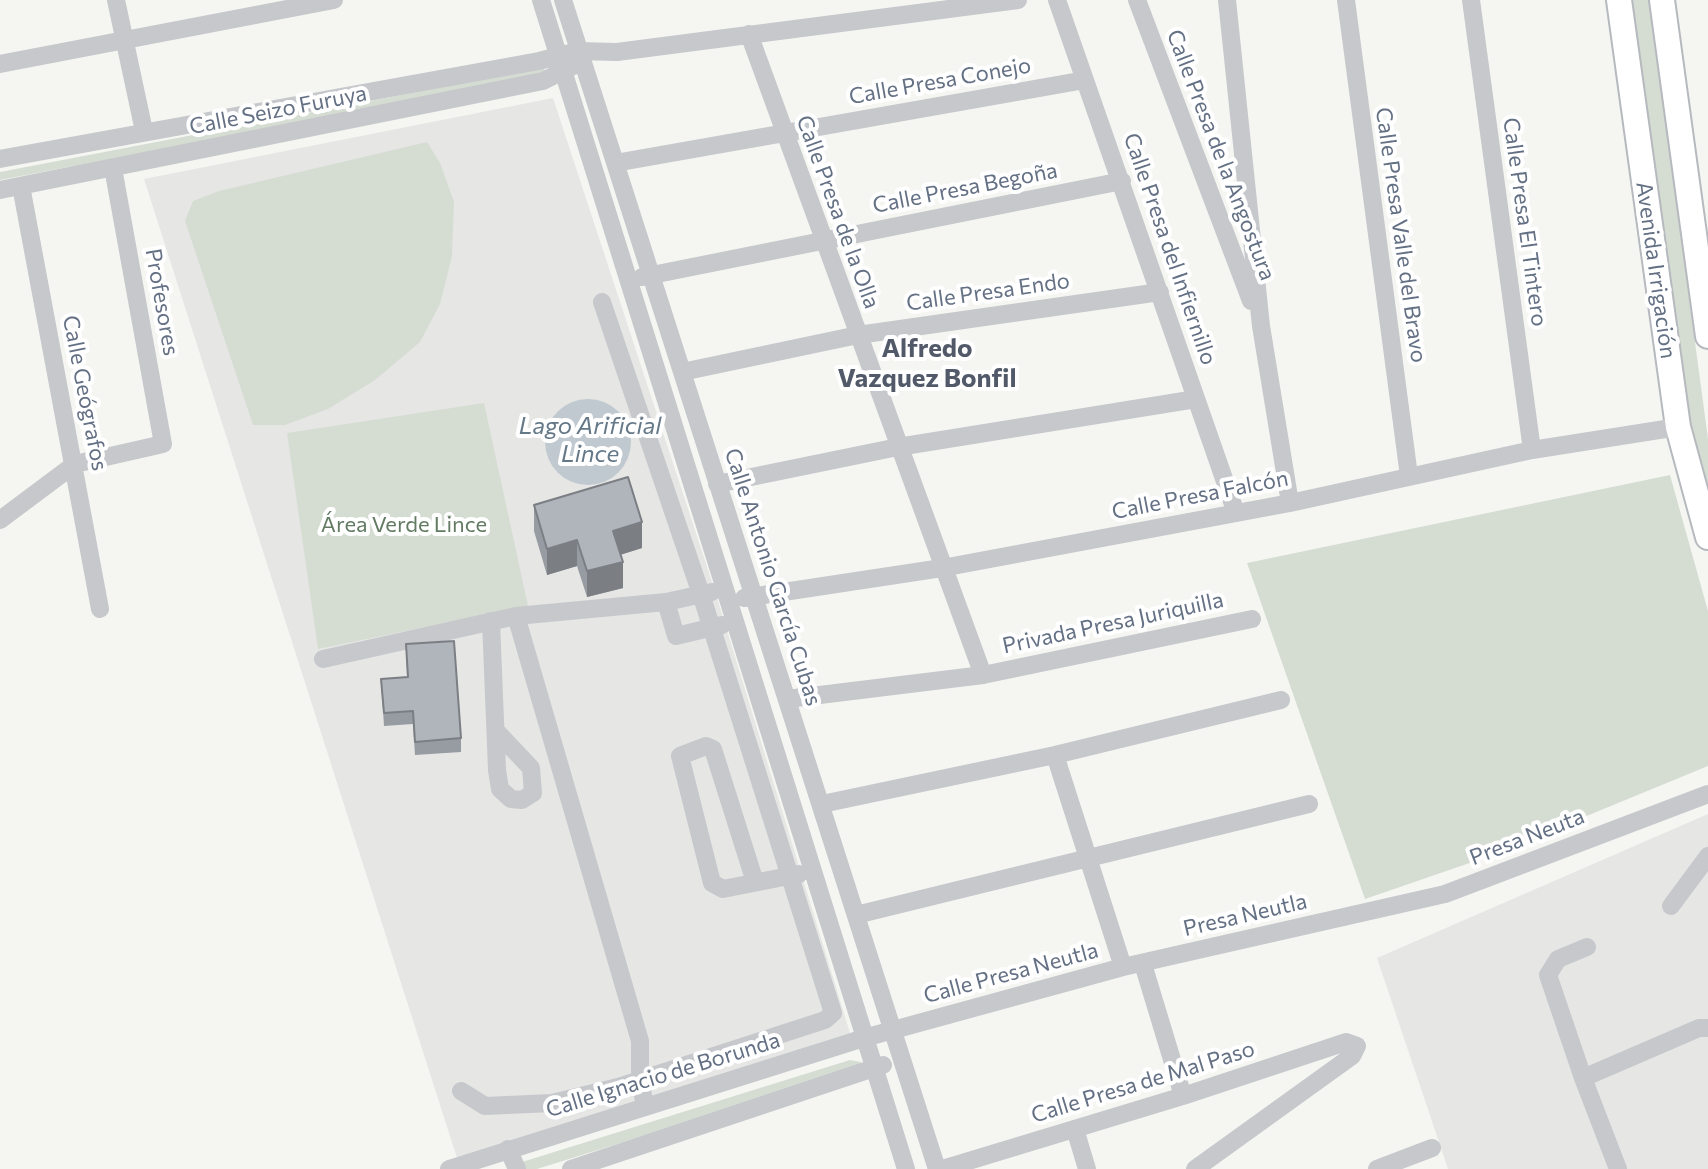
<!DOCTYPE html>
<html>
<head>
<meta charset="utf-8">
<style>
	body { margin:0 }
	canvas { display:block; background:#f5f6f2 }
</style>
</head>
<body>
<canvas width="1708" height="1169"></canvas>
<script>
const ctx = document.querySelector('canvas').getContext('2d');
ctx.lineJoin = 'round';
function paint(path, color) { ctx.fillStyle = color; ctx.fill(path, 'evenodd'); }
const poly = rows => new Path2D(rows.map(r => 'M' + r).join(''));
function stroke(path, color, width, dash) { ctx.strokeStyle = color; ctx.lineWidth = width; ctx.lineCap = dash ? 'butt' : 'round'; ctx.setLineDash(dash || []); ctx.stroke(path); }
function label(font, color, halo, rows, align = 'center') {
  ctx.font = font + ' Commissioner,sans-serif'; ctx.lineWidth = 8; ctx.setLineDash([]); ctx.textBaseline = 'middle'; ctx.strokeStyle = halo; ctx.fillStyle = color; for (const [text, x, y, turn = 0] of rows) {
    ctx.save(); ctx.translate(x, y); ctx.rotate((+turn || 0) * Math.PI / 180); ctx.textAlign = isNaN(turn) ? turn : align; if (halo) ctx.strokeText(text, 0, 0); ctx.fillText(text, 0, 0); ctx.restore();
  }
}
const built = poly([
	[553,98,715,591,850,1033,457,1158,144,179],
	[1708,814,1708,1169,1448,1169,1377,958]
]);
const green = poly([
	[1629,0,1649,0,1708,439,1708,509,1701,491,1671,306],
	[542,68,548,72,543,77,0,180,0,172],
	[427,142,440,163,454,202,452,256,440,304,420,342,375,380,328,409,285,425,253,425,185,221,193,201,219,191],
	[484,403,528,606,318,649,287,433],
	[1670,475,1708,611,1708,766,1487,857,1365,899,1247,563],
	[850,1060,861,1062,855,1070,537,1169,519,1169,522,1162]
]);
const water = poly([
	'545 442a43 43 0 1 1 86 0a43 43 0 1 1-86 0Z'
]);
const minor = poly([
	[116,0,144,131],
	[541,0,906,1169],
	[563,0,937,1169],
	[1057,0,1236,513],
	[1137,0,1251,301],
	[1227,0,1261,326,1290,503],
	[1346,0,1409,476],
	[1471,0,1532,450],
	[749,34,983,675],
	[0,64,334,0],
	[0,159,539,61,578,51,617,52,1018,0],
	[615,163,1085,80],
	[21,186,100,609],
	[0,190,543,81,575,65],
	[642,277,1122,181],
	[682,372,858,335,1160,292],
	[717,484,898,447,1196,399],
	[0,520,75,464,163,444,113,168],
	[744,598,942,568,1290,503,1532,450,1678,427],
	[666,602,676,636,722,625],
	[516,616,640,1041,640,1080,645,1106],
	[491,621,497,770,500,789,511,799,522,800,533,793,531,768,496,731],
	[323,659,516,616,666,602,712,592],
	[787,699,983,675,1252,619],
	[1055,755,1123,967],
	[822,804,1055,755,1281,700],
	[755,882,713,749,706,746,680,756,712,883,723,889,799,874],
	[1671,906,1708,856],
	[856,915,1309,804],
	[1143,964,1183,1096],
	[1583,1078,1548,975,1558,959,1587,947],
	[461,1091,485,1106,552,1103,618,1087,825,1020,833,1013,701,594,602,302],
	[1075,1129,1087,1169],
	[508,1149,517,1169],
	[449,1169,864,1038,1123,967,1445,894,1708,794],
	[571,1169,883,1065],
	[942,1169,1183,1096,1346,1042,1357,1046,1352,1056,1195,1169],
	[1377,1169,1432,1148],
	[1618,1169,1583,1078,1699,1028,1708,1028]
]);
const major = poly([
	[1619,0,1678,427,1708,537],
	[1662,0,1708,336]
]);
const wall = poly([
	[534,505,642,548,620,555,623,588,587,597,577,566,547,575,534,531],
	[406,644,461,738,461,752,415,755,413,724,384,726,381,679,407,677]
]);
const shadedWall = poly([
	[642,522,642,548,613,557,613,531],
	[577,540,577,566,547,575,547,549],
	[623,562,623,588,587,597,587,571]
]);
const building = poly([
	[628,477,642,522,613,531,623,562,587,571,577,540,547,549,534,505,628,477],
	[454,641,461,738,415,742,413,711,384,713,381,679,408,677,406,644,454,641]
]);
const streetNames = [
	["Calle Presa Conejo",940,81,-10],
	["Calle Seizo Furuya",278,110,-11],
	["Calle Presa de la Angostura",1221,155,69],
	["Calle Presa Begoña",965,188,-11],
	["Calle Presa de la Olla",838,212,70],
	["Calle Presa El Tintero",1525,222,82],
	["Calle Presa Valle del Bravo",1401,235,82],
	["Calle Presa del Infiernillo",1170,249,71],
	["Avenida Irrigación",1656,270,82],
	["Calle Presa Endo",988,292,-8],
	["Profesores",162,302,80],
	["Calle Geógrafos",85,393,79],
	["Calle Presa Falcón",1200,495,-11],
	["Calle Antonio García Cubas",773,577,72],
	["Privada Presa Juriquilla",1113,623,-12],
	["Presa Neuta",1527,837,-21],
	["Presa Neutla",1245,915,-13],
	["Calle Presa Neutla",1011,973,-15],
	["Calle Ignacio de Borunda",663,1075,-17],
	["Calle Presa de Mal Paso",1143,1082,-17]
];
const parkNames = [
	["Área Verde Lince",404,525]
];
const waterNames = [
	["Lago Arificial",590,426],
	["Lince",590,454]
];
const quarterNames = [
	["Alfredo",927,348],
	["Vazquez Bonfil",927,378]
];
paint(built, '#e6e6e5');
paint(green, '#d5ddd3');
paint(water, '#c1c9d0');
stroke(major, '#b6b9be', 28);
stroke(minor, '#c6c8cc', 18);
stroke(major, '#fff', 24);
paint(wall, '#979ca2');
paint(shadedWall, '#7b7f84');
paint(building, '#b0b5bc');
stroke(building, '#7b7f84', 2);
label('22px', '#647084', '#fff', streetNames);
label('22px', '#637b63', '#fff', parkNames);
label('italic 24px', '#647888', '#fff', waterNames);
label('bold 26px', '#525a69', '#fff', quarterNames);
</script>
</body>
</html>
